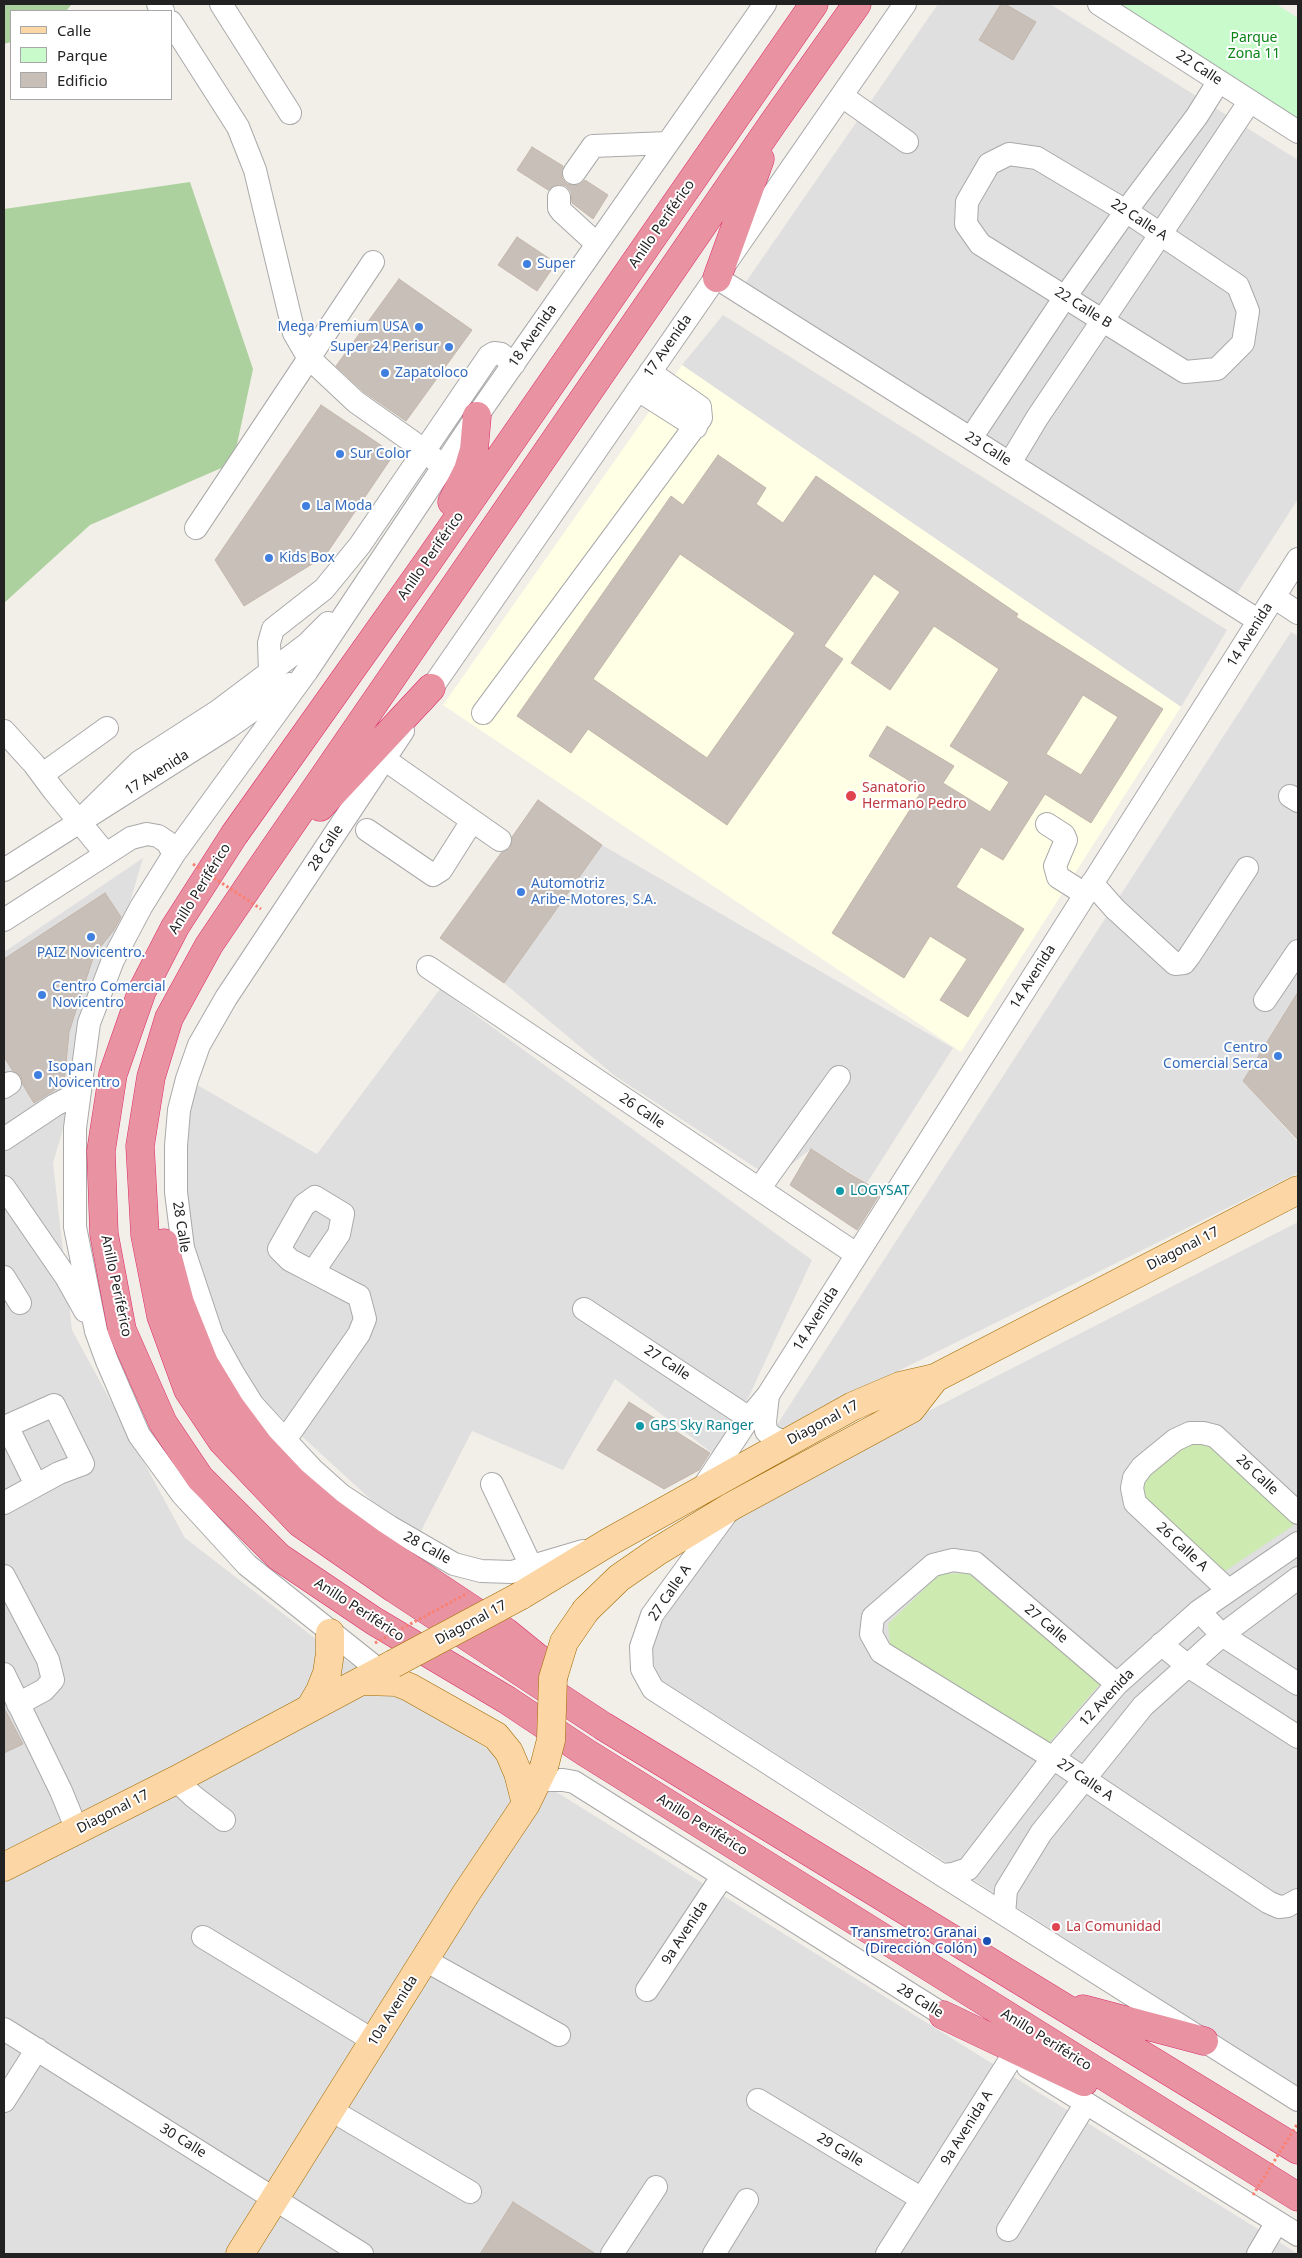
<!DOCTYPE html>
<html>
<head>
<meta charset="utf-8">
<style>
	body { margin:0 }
	#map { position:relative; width:1302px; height:2258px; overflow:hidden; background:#f2efe9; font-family:"Noto Sans",sans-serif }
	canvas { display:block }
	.frame { position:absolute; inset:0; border:5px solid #222; pointer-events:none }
	.legend { position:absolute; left:10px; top:10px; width:162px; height:90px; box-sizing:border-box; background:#fff; border:1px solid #a7a7a7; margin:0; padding:6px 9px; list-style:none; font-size:15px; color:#222 }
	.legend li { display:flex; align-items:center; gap:10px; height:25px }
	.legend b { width:25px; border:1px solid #a7a7a7 }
</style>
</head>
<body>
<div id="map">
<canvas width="1302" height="2258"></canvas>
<div class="frame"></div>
<ul class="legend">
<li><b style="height:6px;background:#fcd6a4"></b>Calle</li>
<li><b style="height:14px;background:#c8facc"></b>Parque</li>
<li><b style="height:14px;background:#c7bfb8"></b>Edificio</li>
</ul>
</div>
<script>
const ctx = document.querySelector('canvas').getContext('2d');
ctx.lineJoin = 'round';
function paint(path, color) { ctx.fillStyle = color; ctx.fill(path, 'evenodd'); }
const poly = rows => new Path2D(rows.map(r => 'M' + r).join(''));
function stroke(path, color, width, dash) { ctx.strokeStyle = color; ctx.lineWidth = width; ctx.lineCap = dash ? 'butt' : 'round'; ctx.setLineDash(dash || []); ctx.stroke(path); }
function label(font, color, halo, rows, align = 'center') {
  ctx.font = font + ' "Noto Sans",sans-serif'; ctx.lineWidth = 4; ctx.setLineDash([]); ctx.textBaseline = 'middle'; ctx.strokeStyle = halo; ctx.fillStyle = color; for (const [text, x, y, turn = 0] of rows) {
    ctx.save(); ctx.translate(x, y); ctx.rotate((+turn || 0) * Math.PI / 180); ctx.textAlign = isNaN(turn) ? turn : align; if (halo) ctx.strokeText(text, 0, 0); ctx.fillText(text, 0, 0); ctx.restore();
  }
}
const residential = poly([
	[938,4,1050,4,1298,160,1298,499,1231,603,739,292],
	[723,315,1227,630,1181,707,682,365],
	[1291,632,1298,636,1298,994,1243,1081,1298,1142,1298,1173,771,1434],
	[602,845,953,1048,867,1183,811,1149,773,1179,615,1076,504,983],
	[143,858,53,1163,72,1330,185,1538,338,1656,1298,2254,4,2254,4,952],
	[440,989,812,1260,720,1459,615,1379,563,1470,472,1431,416,1541,233,1373,176,1192,187,1079,317,1154],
	[1298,1222,1298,2087,661,1680,646,1647,735,1510]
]);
const education = poly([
	[682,365,1181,707,961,1052,443,705]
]);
const grass = poly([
	[1196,1430,1294,1525,1222,1573,1132,1484],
	[968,1573,1100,1684,1049,1743,890,1644,888,1624,940,1574]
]);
const forest = poly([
	[4,4,72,4,66,11,11,11,11,42,4,44],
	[190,182,253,369,233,463,90,525,4,603,4,209]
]);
const park = poly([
	[1105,4,1276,4,1298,18,1298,122]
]);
const building = poly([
	[1001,4,1005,4,1036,22,1013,60,979,40,1001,4],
	[532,147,563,166,562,178,567,184,579,185,585,180,608,195,593,219,572,203,571,191,566,186,559,184,548,190,517,170,532,147],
	[517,237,556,263,537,291,498,265,517,237],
	[399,279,472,330,406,421,364,392,336,366,399,279],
	[321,405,394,454,325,556,244,606,215,560,321,405],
	[718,455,766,488,756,504,783,523,816,476,1018,614,1016,617,1163,709,1091,823,1045,794,1003,860,981,847,956,887,1024,929,968,1017,940,1000,967,959,930,936,904,978,832,933,923,789,869,756,887,726,954,766,943,783,990,812,1009,782,950,746,999,669,934,626,890,690,851,663,900,592,874,574,824,646,843,659,727,825,588,729,571,753,517,716,671,496,683,505,718,455],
	[680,554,795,633,707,758,593,679,680,554],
	[1083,695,1118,717,1081,775,1046,754,1083,695],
	[538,800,602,845,504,983,440,938,501,853,510,848,512,837,538,800],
	[105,893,121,917,114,930,94,955,69,1032,64,1084,34,1103,23,1085,21,1076,13,1071,4,1057,4,959,105,893],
	[1298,992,1298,1140,1243,1081,1298,992],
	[811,1149,850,1174,881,1192,857,1230,790,1185,811,1149],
	[629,1402,710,1453,699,1470,664,1489,597,1450,629,1402],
	[4,1708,23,1744,4,1753,4,1708],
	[513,2202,596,2254,480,2254,513,2202]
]);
const minor = poly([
	[158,4,163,11],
	[221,4,290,113],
	[1099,4,1298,132],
	[171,22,238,127,255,170,294,333,308,357,356,402,424,450,443,467],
	[842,96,907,142],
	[1009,154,1037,158,1126,211,1238,286,1248,311,1243,343,1217,369,1185,372,980,244,966,224,967,202,989,164,1009,154],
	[574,173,593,146,668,143],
	[559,197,559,208,562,212,597,244],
	[717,278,1259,621],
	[638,390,696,427],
	[971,438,1065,297,1126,211,1197,116,1219,81],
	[1010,463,1037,418,1250,101],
	[196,528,373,262],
	[1274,597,1298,613],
	[270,672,269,643,273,629,324,589,360,545,489,356,494,353,501,354,514,364],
	[422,702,905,4],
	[483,713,701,418,700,407,650,372],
	[4,731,34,764,54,791,105,853],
	[403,731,226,998,199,1045,187,1079,179,1110,176,1146,176,1192,183,1248,212,1335,233,1373,253,1405,285,1440,313,1470,341,1495,390,1527,454,1564,481,1571,512,1572,583,1551],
	[384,759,500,840],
	[43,774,107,728],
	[1290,796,1298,801],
	[79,821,139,762,218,711,307,644,328,623],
	[1047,824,1064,835,1066,840,1055,866,1058,877,1085,894],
	[367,830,433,875,441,870,472,821],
	[4,870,229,727,290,684],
	[1092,883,1115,909,1175,964,1184,963,1190,955,1247,868],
	[4,920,131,838,147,834,158,836,167,842,174,854],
	[428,967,856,1254],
	[1265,1000,1298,951],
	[4,1087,10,1083],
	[4,1139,55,1105,79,1093],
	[4,1187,66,1277,85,1311],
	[759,1189,839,1077],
	[4,1277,20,1303],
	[584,1309,749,1418],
	[768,1395,765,1422,766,1431,774,1438,786,1442],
	[285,1440,359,1334,365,1319,359,1296,353,1293,313,1272,290,1260,279,1249,304,1205,315,1197,343,1214,339,1234,313,1272],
	[492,1484,531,1566],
	[702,1489,749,1418,768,1395,1298,559],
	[4,1503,59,1473,83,1464,54,1405,7,1426,36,1485],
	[729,1510,652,1615,641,1647,642,1669,653,1689,942,1875,1298,2100],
	[4,1576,48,1660,53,1680,44,1690,18,1704],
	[1228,1590,1135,1503,1132,1488,1134,1478,1142,1467,1175,1440,1190,1433,1203,1433,1215,1436,1298,1513],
	[1199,1611,1222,1635,1298,1684],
	[1161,1644,1188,1666,1298,1737],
	[380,1671,247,1565,182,1494,139,1435,107,1361,96,1331,75,1227,75,1128,89,1023,113,960,141,907,174,854,307,671,477,416,765,4],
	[4,1674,61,1791,77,1830],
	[1117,1684,975,1563,953,1560,933,1565,873,1617,871,1634,881,1652,1053,1758,1268,1902,1279,1907,1287,1906,1298,1900],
	[176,1780,193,1796,224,1820],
	[539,1780,563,1780,574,1782,958,2024],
	[942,1875,953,1874,968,1869,1053,1758,1117,1684,1199,1611,1298,1543],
	[1004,1914,1006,1890,1041,1833,1143,1706,1222,1635,1298,1578],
	[203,1937,374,2041],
	[425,1960,559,2035],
	[647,1990,722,1877],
	[4,2029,362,2254],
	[1028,2067,1298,2235],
	[758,2100,922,2199],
	[4,2101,37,2049],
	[331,2110,470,2192],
	[1008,2230,1086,2103],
	[612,2254,656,2187],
	[714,2254,747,2200],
	[887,2254,1012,2057],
	[1258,2254,1277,2222]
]);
const major = poly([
	[520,1596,609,1542,853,1406,900,1386,935,1378,1298,1190],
	[586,1610,619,1578,658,1551,732,1506,911,1409,935,1378],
	[362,1681,396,1682,409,1687,496,1736,509,1752,518,1773,526,1804],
	[310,1708,320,1691,327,1673,330,1653,330,1633],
	[4,1867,176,1780,393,1664],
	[240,2254,465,1895,526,1804,544,1767]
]);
const highway = poly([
	[814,4,427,563,234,835,175,927,142,991,113,1074,101,1151,104,1234,122,1330,163,1423,200,1478,279,1557,374,1621,507,1700,585,1752,1298,2197],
	[857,4,773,123,257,874,209,945,169,1018,151,1077,140,1146,145,1235,161,1316,188,1390,222,1441,300,1523,395,1589,603,1726,1298,2150],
	[717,278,760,159],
	[452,502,468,470,474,450,477,416],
	[320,807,431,688],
	[164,1243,180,1303,204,1363,230,1406,259,1445,294,1482,328,1511,372,1543,506,1632,538,1658,553,1678],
	[1083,2009,1204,2041],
	[943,2015,1084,2082]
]);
const pathBridge = poly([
	[193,864,261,909],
	[375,1643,468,1593],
	[1253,2195,1298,2123]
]);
const majorBridge = poly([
	[393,1664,520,1596],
	[544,1767,551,1740,553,1678,564,1642,586,1610]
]);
const markers = [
	[527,264,5,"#3f7fe0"],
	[419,327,5,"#3f7fe0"],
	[449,347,5,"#3f7fe0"],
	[385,373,5,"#3f7fe0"],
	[340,454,5,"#3f7fe0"],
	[306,506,5,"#3f7fe0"],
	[269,558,5,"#3f7fe0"],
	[851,796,6,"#e0444e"],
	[521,892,5,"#3f7fe0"],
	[91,937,5,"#3f7fe0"],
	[42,995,5,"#3f7fe0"],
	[1278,1056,5,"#3f7fe0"],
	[38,1075,5,"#3f7fe0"],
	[840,1191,5,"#0f9aa8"],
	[640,1426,5,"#0f9aa8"],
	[1056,1927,5,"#e0444e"],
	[987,1941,5,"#1a4fb4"]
];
const parkNames = [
	["Parque",1254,38],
	["Zona 11",1254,54]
];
const streetNames = [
	["22 Calle",1199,68,33],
	["22 Calle A",1139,220,33],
	["Anillo Periférico",662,224,-55],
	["22 Calle B",1083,308,32],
	["18 Avenida",533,336,-55],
	["17 Avenida",668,346,-55],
	["23 Calle",988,449,32],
	["Anillo Periférico",431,556,-55],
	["14 Avenida",1250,635,-58],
	["17 Avenida",157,773,-32],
	["28 Calle",326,848,-57],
	["Anillo Periférico",200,889,-58],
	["14 Avenida",1033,977,-58],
	["26 Calle",642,1111,34],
	["28 Calle",181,1227,81],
	["Diagonal 17",1183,1249,-27],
	["Anillo Periférico",116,1286,78],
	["14 Avenida",816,1319,-58],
	["27 Calle",667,1363,33],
	["Diagonal 17",823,1423,-28],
	["26 Calle",1257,1475,43],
	["26 Calle A",1182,1547,43],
	["28 Calle",427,1548,29],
	["27 Calle A",670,1593,-56],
	["Anillo Periférico",359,1610,33],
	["Diagonal 17",471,1623,-28],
	["27 Calle",1046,1624,40],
	["12 Avenida",1107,1698,-47],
	["27 Calle A",1085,1780,34],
	["Diagonal 17",113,1812,-27],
	["Anillo Periférico",702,1825,32],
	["9a Avenida",685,1933,-57],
	["28 Calle",920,2001,32],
	["10a Avenida",393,2011,-58],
	["Anillo Periférico",1046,2040,32],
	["9a Avenida A",967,2128,-58],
	["30 Calle",183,2141,32],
	["29 Calle",840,2150,31]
];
const shopNames = [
	["Super",537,264],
	["Mega Premium USA",409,327,"right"],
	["Super 24 Perisur",439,347,"right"],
	["Zapatoloco",395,373],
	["Sur Color",350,454],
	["La Moda",316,506],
	["Kids Box",279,558],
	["Automotriz",531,884],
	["Aribe-Motores, S.A.",531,900],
	["PAIZ Novicentro.",91,953,"center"],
	["Centro Comercial",52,987],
	["Novicentro",52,1003],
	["Centro",1268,1048,"right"],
	["Comercial Serca",1268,1064,"right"],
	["Isopan",48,1067],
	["Novicentro",48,1083]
];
const healthNames = [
	["Sanatorio",862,788],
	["Hermano Pedro",862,804],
	["La Comunidad",1066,1927]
];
const cultureNames = [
	["LOGYSAT",850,1191],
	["GPS Sky Ranger",650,1426]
];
const transitNames = [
	["Transmetro: Granai",977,1933],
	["(Dirección Colón)",977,1949]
];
paint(residential, '#e0dfdf');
paint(education, '#ffffe5');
paint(grass, '#cdebb0');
paint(forest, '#add19e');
paint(park, '#c8facc');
paint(building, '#c7bfb8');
stroke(building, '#c4b6ab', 1);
stroke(minor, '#a9a9a9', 24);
stroke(major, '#a06b00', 29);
stroke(highway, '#dc2a67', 29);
stroke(minor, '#fff', 22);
stroke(major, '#fcd6a4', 28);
stroke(highway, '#e892a2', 28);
stroke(majorBridge, '#a06b00', 29, []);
stroke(pathBridge, '#fa8072', 3, [2.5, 2.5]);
stroke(majorBridge, '#fcd6a4', 28);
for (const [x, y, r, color] of markers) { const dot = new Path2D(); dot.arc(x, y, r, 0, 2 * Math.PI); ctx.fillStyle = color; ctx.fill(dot); stroke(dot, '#fff', 2); }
label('14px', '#0c8416', '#fff', parkNames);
label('14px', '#222', '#fff', streetNames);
label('14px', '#366cbe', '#fff', shopNames, 'left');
label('14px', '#be3a42', '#fff', healthNames, 'left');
label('14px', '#0d838f', '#fff', cultureNames, 'left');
label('14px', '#164399', '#fff', transitNames, 'right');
</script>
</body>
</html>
